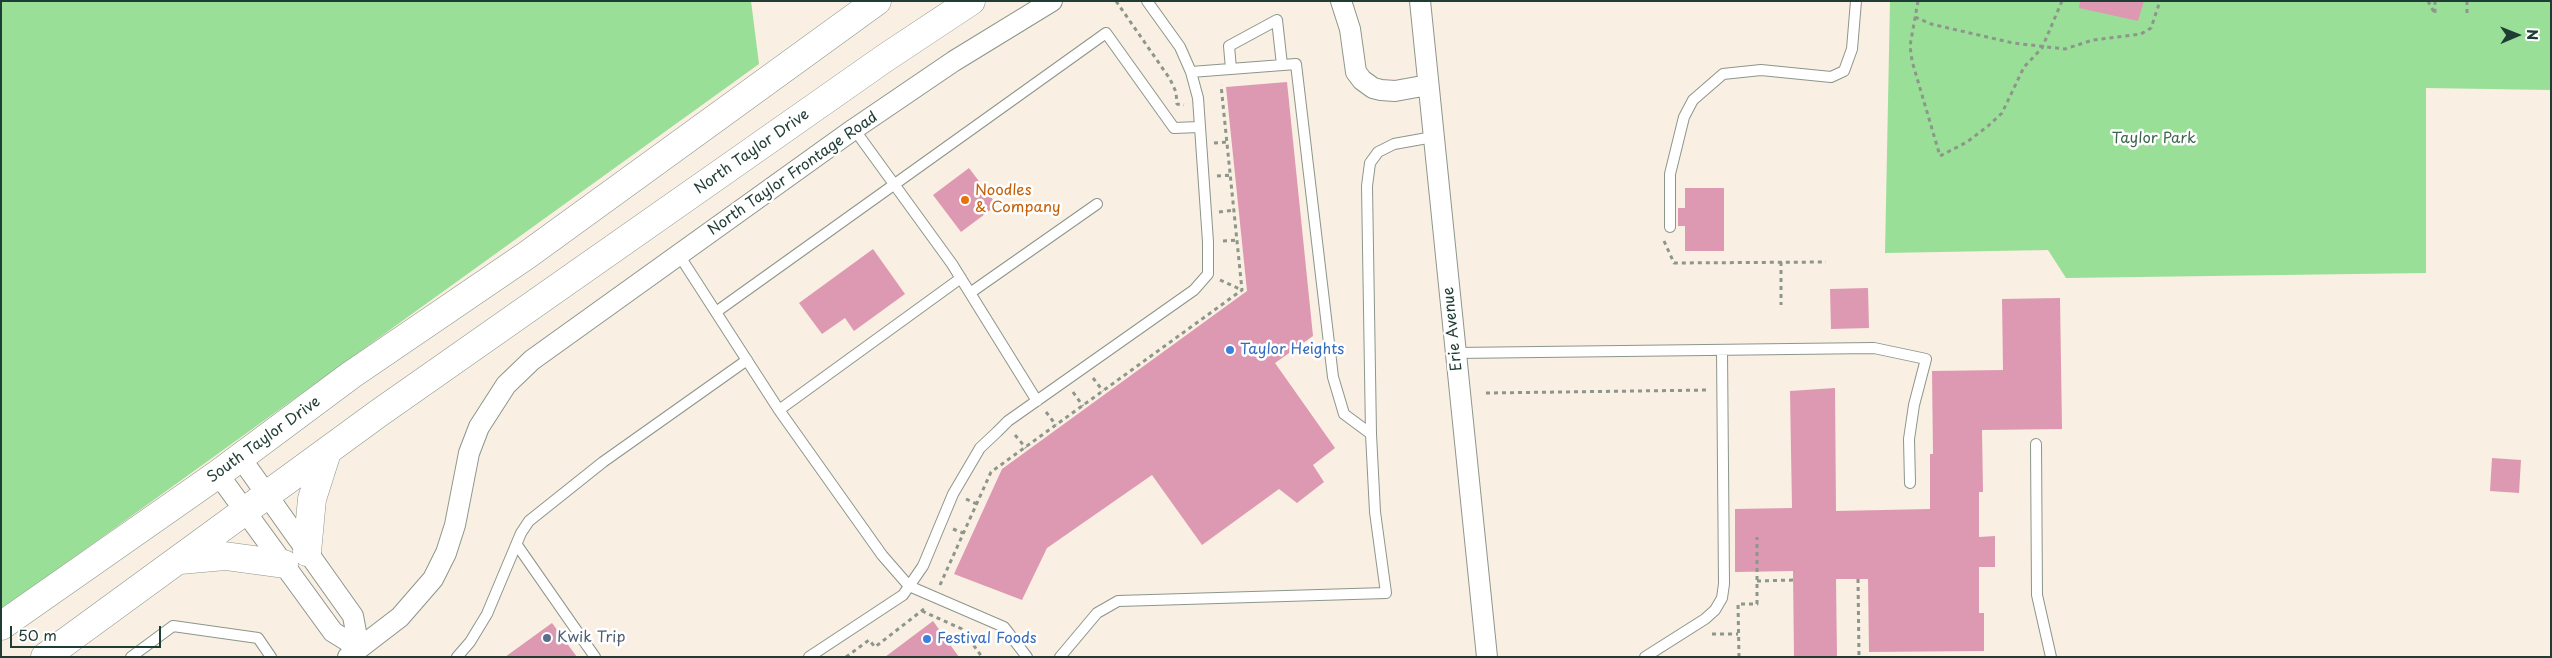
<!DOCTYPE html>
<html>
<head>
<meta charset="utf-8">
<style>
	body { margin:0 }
	#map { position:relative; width:2552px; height:658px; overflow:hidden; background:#f9efe2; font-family:"Playpen Sans",sans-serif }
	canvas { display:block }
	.frame { position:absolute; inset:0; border:2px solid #1f3d34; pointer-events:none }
	.north { position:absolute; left:2492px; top:10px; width:50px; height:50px; -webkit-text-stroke:4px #fff; paint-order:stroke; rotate:89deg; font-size:14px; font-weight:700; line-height:20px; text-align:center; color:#1f3d34 }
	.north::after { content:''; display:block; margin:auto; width:18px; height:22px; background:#1f3d34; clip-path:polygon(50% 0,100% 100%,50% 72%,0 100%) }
	.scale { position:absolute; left:10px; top:626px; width:151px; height:22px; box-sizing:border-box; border:2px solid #1f3d34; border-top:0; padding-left:6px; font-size:15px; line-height:18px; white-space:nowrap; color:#1f3d34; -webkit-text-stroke:4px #fff; paint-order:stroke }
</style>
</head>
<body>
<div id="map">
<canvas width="2552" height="658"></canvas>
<div class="frame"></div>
<div class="north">N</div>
<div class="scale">50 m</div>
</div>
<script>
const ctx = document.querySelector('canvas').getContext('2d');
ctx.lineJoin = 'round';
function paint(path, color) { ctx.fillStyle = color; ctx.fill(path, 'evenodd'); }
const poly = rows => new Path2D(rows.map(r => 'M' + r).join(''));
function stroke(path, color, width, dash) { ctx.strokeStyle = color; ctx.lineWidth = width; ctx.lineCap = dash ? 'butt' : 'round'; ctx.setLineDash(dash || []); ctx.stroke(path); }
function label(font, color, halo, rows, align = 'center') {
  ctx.font = font + ' "Playpen Sans",sans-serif'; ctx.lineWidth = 5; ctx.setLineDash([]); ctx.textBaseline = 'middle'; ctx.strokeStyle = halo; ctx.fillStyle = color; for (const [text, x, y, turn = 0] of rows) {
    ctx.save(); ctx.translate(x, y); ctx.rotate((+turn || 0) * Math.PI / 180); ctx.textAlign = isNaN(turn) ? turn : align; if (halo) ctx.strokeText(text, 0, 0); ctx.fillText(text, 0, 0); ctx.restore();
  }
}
const green = poly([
	[1,1,751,1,759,64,1,610],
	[1890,1,2551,1,2551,90,2426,88,2426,273,2066,278,2048,250,1885,253]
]);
const building = poly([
	[2080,1,2144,1,2138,21,2079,8],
	[1287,82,1313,336,1275,363,1335,448,1313,465,1324,482,1297,503,1279,489,1202,545,1152,475,1047,548,1022,600,954,574,1002,469,1247,291,1226,87],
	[969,168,997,205,961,232,933,195],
	[1685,188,1724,188,1724,251,1685,251,1685,226,1678,226,1678,208,1685,208],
	[873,249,905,294,854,331,845,318,822,334,799,303],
	[1868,288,1869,328,1831,329,1830,289],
	[2060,298,2062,429,1982,430,1983,492,1979,492,1979,537,1995,536,1995,567,1979,567,1979,613,1984,613,1984,651,1869,652,1868,579,1836,579,1837,657,1794,657,1793,571,1735,572,1735,509,1792,508,1790,391,1835,388,1836,511,1930,509,1930,454,1933,454,1932,371,2003,370,2002,299],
	[2492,458,2521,460,2519,493,2490,491],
	[933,621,959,657,885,657],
	[552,623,577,657,505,657]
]);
const path = poly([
	[1116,1,1170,79,1176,92,1177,104,1184,105],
	[1918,1,1910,46,1912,61,1940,156,1967,142,1988,126,2002,113,2024,67,2042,48,2062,1],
	[2428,1,2435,14,2435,1],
	[2467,1,2467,16],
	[1915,17,1931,24,2013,43,2065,49,2093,40,2141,34,2151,28,2160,1],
	[1214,143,1227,142],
	[1217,176,1231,175],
	[1219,212,1234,210],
	[1223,241,1237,240],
	[1664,241,1674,263,1826,262],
	[1781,262,1781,305],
	[1220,280,1242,290],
	[1093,378,1103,391],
	[1073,392,1083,406],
	[1486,393,1710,390],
	[1046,412,1056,425],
	[1015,435,1026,448],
	[966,499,977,504],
	[953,529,963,533],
	[1858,579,1859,657],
	[1757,581,1794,580],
	[940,585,991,472,1242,290,1221,85],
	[922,611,962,629,982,657],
	[1712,634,1738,634],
	[846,657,869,640,875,647,924,609],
	[1739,657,1738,604,1757,604,1757,537]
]);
const lane = poly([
	[1231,69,1229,46,1277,20,1282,65],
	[1191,72,1296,64,1333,377,1344,414,1371,434,1367,186,1370,163,1378,152,1394,144,1433,137],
	[854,129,952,264,1037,401],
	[1670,227,1670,174,1684,117,1693,100,1723,74,1761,70,1831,77,1844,71,1852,49,1856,1],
	[679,255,779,410,882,555,909,586,1004,627,1027,657],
	[970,293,1097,204],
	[716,312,1106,33,1174,128,1200,127],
	[1455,353,1874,348,1926,359,1914,405,1909,439,1910,483],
	[779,410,961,278],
	[2036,444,2037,595,2051,657],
	[517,545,595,657],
	[131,657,173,626,258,638,271,657],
	[457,657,470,642,487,614,521,533,529,521,603,462,747,360],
	[809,657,903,595,923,566,953,494,980,448,997,432,1008,421,1194,290,1208,274,1208,242,1198,98,1191,72,1180,47,1147,1],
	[1060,657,1097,613,1118,601,1386,593,1375,512,1371,434],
	[1645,657,1705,619,1715,610,1722,598,1724,584,1722,350]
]);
const street = poly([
	[1341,1,1350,29,1356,72,1362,80,1373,88,1381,90,1395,91,1428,85],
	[1420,1,1487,657],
	[240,457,353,616,359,648],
	[218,474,333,632,359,648],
	[348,657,400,617,433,579,446,553,455,525,469,453,479,427,506,385,532,360,854,129,954,61,1052,1]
]);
const secondary = poly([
	[307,552,312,499,327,452],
	[180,560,225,556,284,564],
	[1,626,218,474,351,375,527,255,877,1],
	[45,657,379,413,885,58,971,1]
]);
const markers = [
	[965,200,5,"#e8710a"],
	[1230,350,5,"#3f7fe0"],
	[547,638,5,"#5c6f8a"],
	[927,639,5,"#3f7fe0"]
];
const parkNames = [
	["Taylor Park",2154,139]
];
const streetNames = [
	["North Taylor Drive",752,152,-35],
	["North Taylor Frontage Road",793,174,-35],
	["Erie Avenue",1453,329,-96],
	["South Taylor Drive",264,440,-36]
];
const foodNames = [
	["Noodles",975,191],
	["& Company",975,208]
];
const shopNames = [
	["Taylor Heights",1240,350],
	["Festival Foods",937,639]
];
const serviceNames = [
	["Kwik Trip",557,638]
];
paint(green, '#9adf97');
paint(building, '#dd99b2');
stroke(lane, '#8c968b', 12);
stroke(street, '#8c968b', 22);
stroke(secondary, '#8c968b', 29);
stroke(path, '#8c968b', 3, [4, 4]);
stroke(lane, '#fff', 10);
stroke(street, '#fff', 20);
stroke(secondary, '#fff', 28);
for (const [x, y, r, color] of markers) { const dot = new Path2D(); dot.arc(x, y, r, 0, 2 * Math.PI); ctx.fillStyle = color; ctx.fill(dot); stroke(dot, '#fff', 2); }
label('15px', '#3e664d', '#fff', parkNames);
label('15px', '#1f3d34', '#fff', streetNames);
label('15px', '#c56008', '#fff', foodNames, 'left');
label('15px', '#366cbe', '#fff', shopNames, 'left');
label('15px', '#4e5e75', '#fff', serviceNames, 'left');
</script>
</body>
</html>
